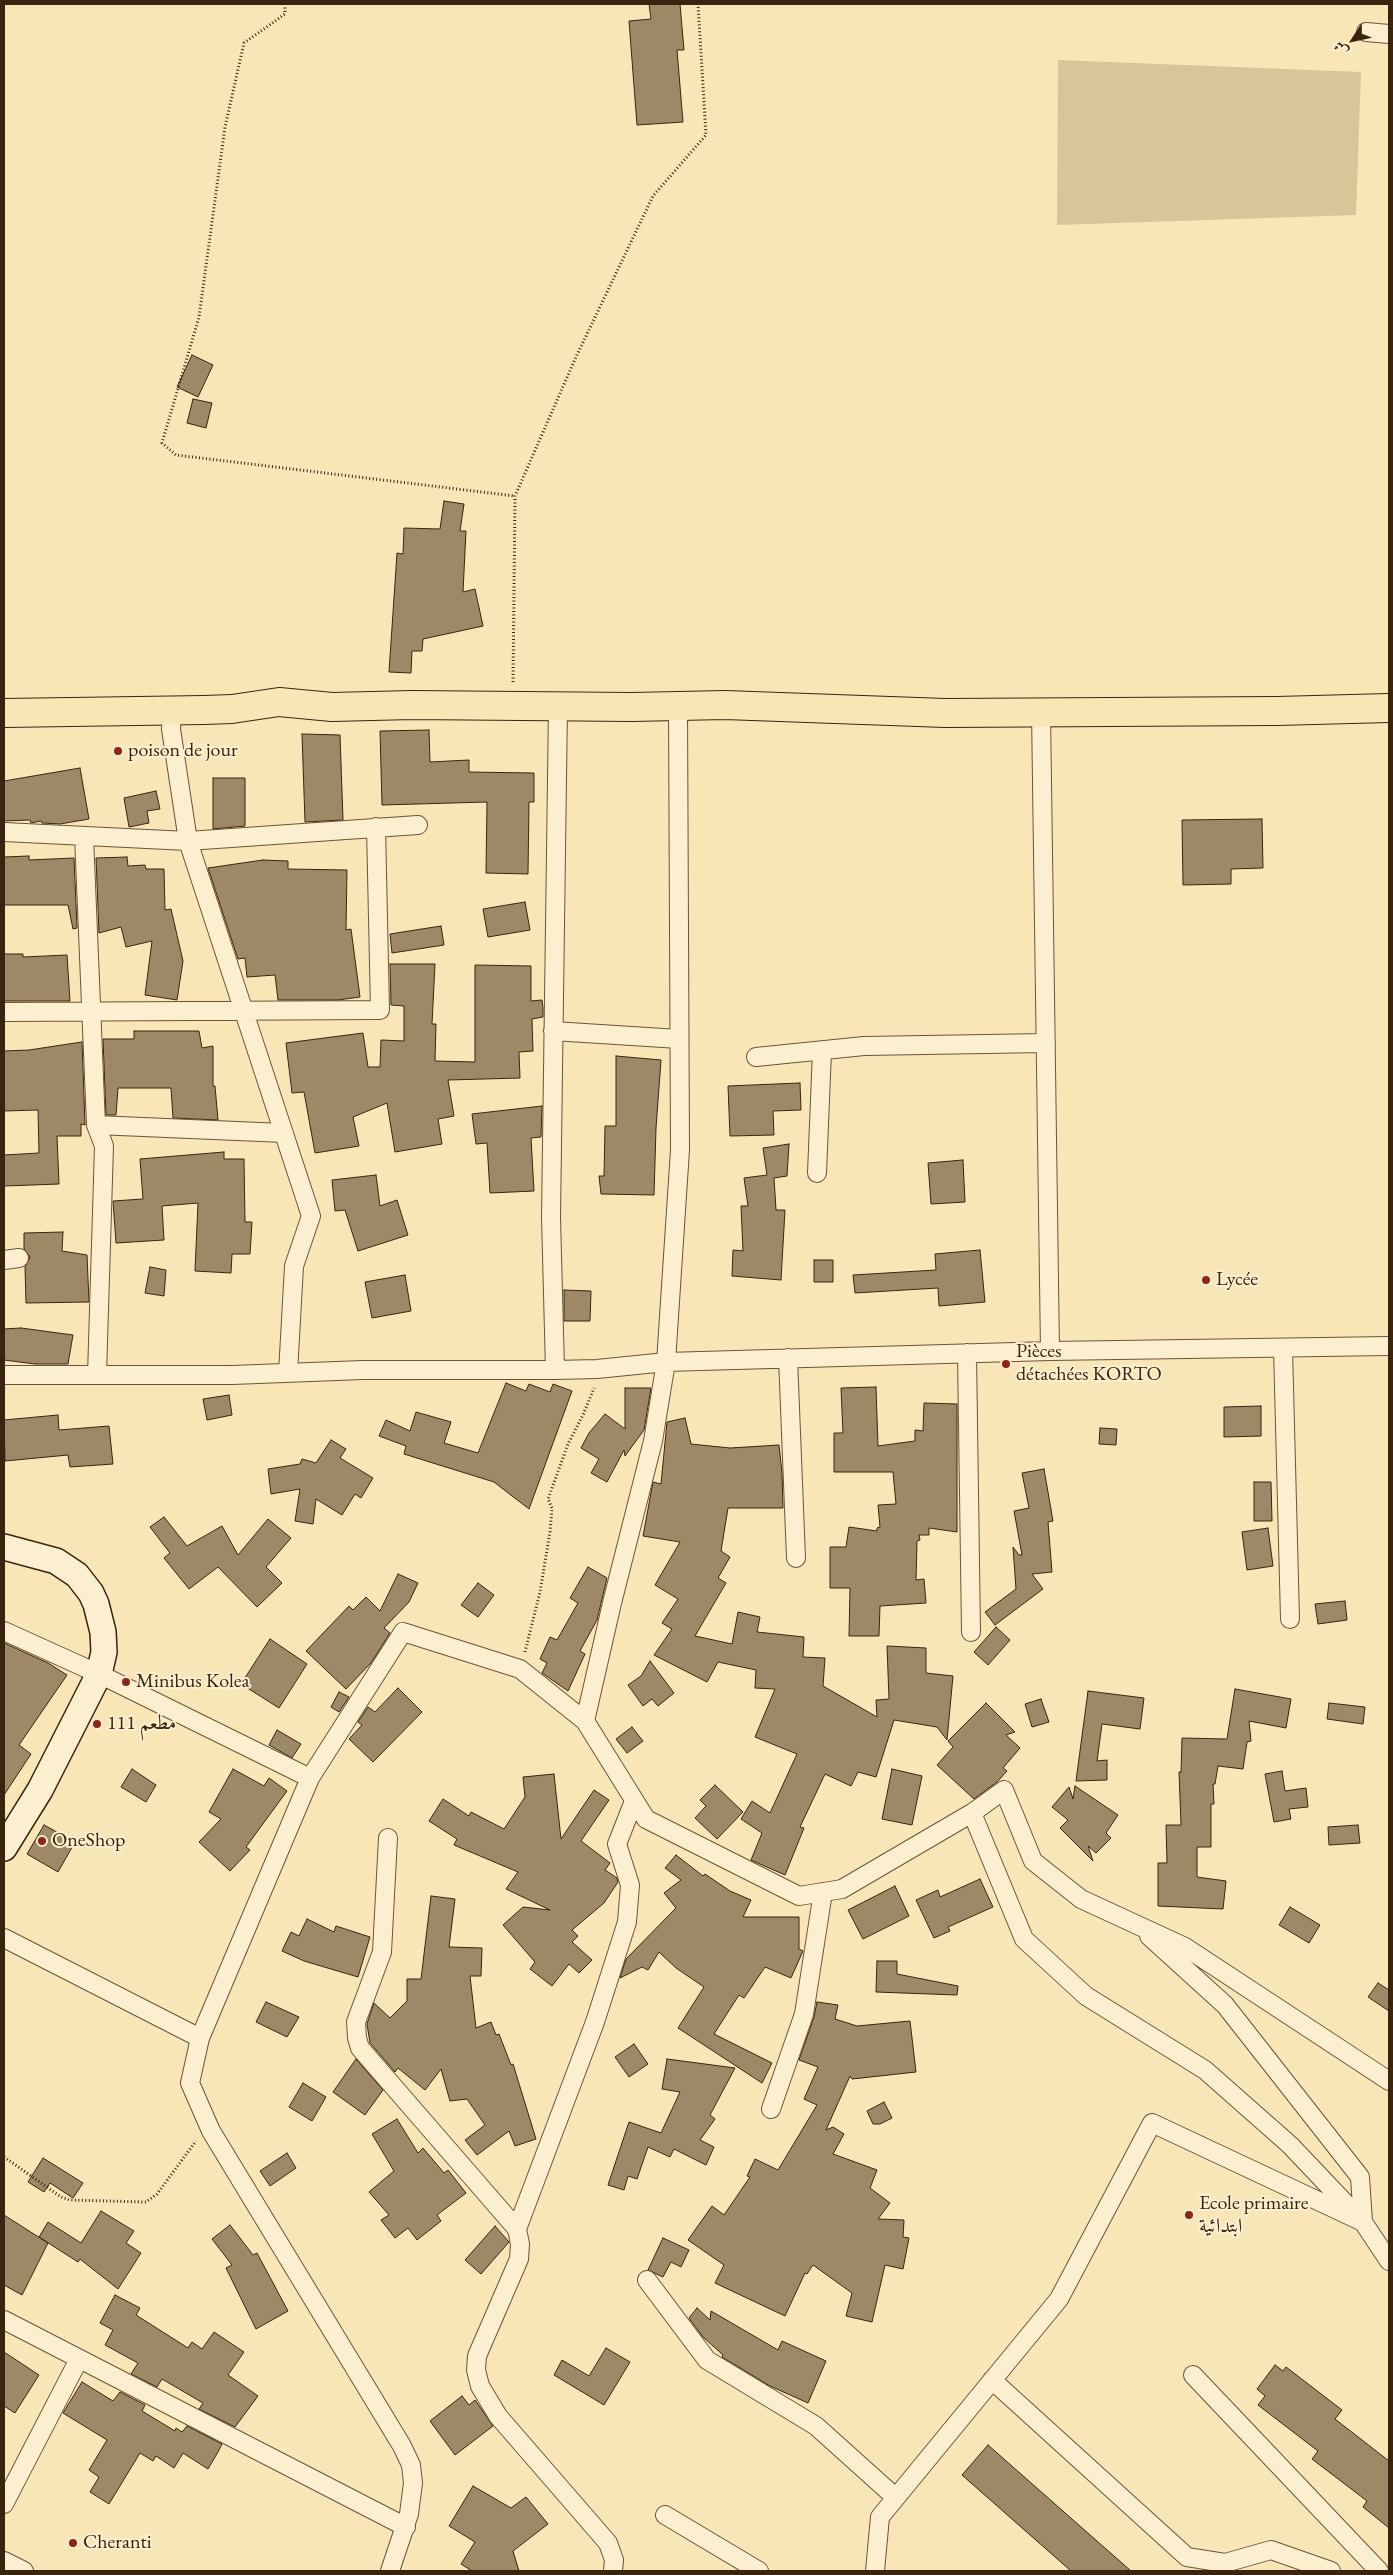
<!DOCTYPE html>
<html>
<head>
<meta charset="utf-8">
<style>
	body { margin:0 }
	#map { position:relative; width:1393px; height:2575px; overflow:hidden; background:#f9e6b7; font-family:"EB Garamond",Amiri,serif }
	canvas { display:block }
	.frame { position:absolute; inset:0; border:5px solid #3b240f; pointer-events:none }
	.north { position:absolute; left:1328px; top:15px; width:50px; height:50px; -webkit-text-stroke:4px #fbefd0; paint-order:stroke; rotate:235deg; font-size:14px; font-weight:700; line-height:20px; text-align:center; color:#3b240f }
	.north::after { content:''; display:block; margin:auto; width:18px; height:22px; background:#3b240f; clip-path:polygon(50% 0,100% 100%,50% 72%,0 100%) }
</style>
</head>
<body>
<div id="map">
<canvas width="1393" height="2575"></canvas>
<div class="frame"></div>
<div class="north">ش</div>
</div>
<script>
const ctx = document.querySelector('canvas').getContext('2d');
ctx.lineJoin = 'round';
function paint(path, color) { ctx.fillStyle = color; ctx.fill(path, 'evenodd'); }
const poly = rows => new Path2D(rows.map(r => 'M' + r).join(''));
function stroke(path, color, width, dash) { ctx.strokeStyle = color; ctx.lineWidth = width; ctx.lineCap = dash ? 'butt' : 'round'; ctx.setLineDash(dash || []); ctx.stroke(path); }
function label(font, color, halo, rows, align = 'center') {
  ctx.font = font + ' "EB Garamond",Amiri,serif'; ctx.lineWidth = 4; ctx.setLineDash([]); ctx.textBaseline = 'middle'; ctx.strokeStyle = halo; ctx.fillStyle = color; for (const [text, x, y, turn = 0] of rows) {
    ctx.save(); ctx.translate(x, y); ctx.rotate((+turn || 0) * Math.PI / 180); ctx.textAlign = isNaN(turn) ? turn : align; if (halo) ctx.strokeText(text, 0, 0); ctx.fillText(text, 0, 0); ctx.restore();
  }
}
const green = poly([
	[1058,60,1361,72,1356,215,1057,225]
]);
const building = poly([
	[649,4,680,4,684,50,677,50,683,122,637,125,629,21,651,19,649,4],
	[192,355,213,365,198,397,177,387,192,355],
	[193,399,212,403,206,428,187,423,193,399],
	[444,501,464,504,460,531,466,531,463,592,475,589,483,626,423,639,422,651,412,651,411,673,389,672,397,553,403,554,404,528,440,529,444,501],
	[429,730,430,762,469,760,469,772,534,773,534,802,529,802,528,874,486,873,487,802,382,805,380,731,429,730],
	[302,734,340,735,343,820,305,822,302,734],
	[80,768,89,819,60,824,42,823,41,821,31,823,30,820,4,821,4,781,80,768],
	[213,778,245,778,245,826,213,829,213,778],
	[156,791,160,809,147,811,149,823,129,827,124,798,156,791],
	[1262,819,1263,868,1231,869,1231,884,1183,885,1182,820,1262,819],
	[29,856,29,860,74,858,77,928,73,929,68,905,4,905,4,857,29,856],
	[127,857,128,866,145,865,146,869,164,869,165,910,171,909,183,961,177,1000,145,995,152,941,126,947,121,927,99,933,96,858,127,857],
	[263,860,288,861,288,869,347,870,346,930,351,929,360,997,338,1000,278,1000,275,975,247,977,245,958,238,959,208,868,263,860],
	[525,902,530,930,488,937,483,909,525,902],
	[441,926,444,945,392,953,390,934,441,926],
	[4,954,23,954,23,957,67,955,70,1001,4,1001,4,954],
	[390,964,435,964,432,1024,436,1024,435,1061,475,1062,475,965,531,966,531,1001,542,1000,543,1008,543,1017,532,1019,533,1051,519,1052,520,1078,448,1080,454,1116,438,1119,442,1144,395,1152,387,1103,353,1117,359,1146,315,1153,304,1092,292,1093,286,1043,363,1033,368,1067,380,1067,381,1040,404,1041,404,1006,391,1005,390,964],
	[134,1031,199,1031,202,1048,213,1046,213,1086,215,1086,218,1120,173,1118,171,1088,118,1088,116,1115,106,1115,103,1039,134,1039,134,1031],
	[82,1042,85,1125,81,1124,81,1136,57,1136,59,1184,4,1186,4,1155,39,1153,38,1110,4,1111,4,1051,29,1050,82,1042],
	[616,1056,661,1060,656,1128,654,1195,601,1194,599,1176,604,1176,605,1126,616,1126,616,1056],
	[800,1083,801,1110,773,1111,774,1135,730,1136,728,1086,800,1083],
	[542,1106,541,1137,531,1138,534,1191,490,1193,487,1143,476,1144,472,1114,542,1106],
	[789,1144,787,1176,774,1178,776,1210,785,1210,781,1280,732,1276,733,1250,743,1251,741,1206,748,1206,744,1178,767,1175,763,1148,789,1144],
	[224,1152,224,1159,244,1159,245,1222,252,1222,250,1254,232,1254,231,1273,195,1271,198,1203,162,1206,164,1240,116,1243,113,1201,143,1199,140,1159,224,1152],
	[963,1160,965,1202,931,1204,928,1163,963,1160],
	[376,1175,380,1206,397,1200,408,1235,358,1251,345,1210,335,1211,332,1180,376,1175],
	[63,1232,62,1251,87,1255,89,1302,26,1303,25,1267,30,1257,24,1249,24,1233,63,1232],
	[980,1250,985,1302,939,1306,938,1288,855,1293,853,1275,936,1270,935,1254,980,1250],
	[814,1260,833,1260,833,1282,814,1282,814,1260],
	[150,1267,166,1270,164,1296,145,1293,150,1267],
	[405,1275,411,1311,372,1318,365,1282,405,1275],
	[564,1290,591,1291,590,1321,564,1321,564,1290],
	[21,1328,73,1335,68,1364,35,1364,4,1360,4,1329,21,1328],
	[506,1383,526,1391,529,1384,550,1392,553,1384,572,1391,529,1509,494,1482,404,1454,406,1446,379,1436,386,1420,410,1431,416,1412,451,1422,444,1443,478,1453,506,1383],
	[876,1387,878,1446,915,1441,915,1430,923,1431,924,1403,957,1404,957,1532,929,1528,929,1535,919,1535,920,1540,917,1541,916,1580,924,1579,926,1603,880,1606,879,1636,849,1636,850,1588,830,1588,830,1547,846,1547,849,1527,877,1531,877,1528,880,1527,878,1505,896,1504,893,1472,834,1472,834,1433,843,1433,841,1388,876,1387],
	[625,1388,651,1388,644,1430,625,1456,624,1450,607,1482,591,1473,599,1459,581,1448,589,1433,605,1414,625,1429,625,1388],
	[229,1395,232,1415,207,1420,203,1399,229,1395],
	[1261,1406,1261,1436,1224,1437,1224,1407,1261,1406],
	[58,1415,59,1430,109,1426,113,1464,70,1467,68,1455,5,1461,4,1420,58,1415],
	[685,1418,691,1444,730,1448,779,1445,782,1473,783,1508,728,1508,721,1551,730,1557,718,1578,726,1583,695,1636,732,1644,738,1612,760,1617,757,1632,804,1637,803,1657,825,1658,823,1686,877,1717,876,1700,889,1699,887,1646,926,1648,926,1673,953,1676,947,1740,937,1727,894,1720,876,1777,858,1772,851,1786,825,1774,800,1827,804,1828,785,1875,751,1860,762,1833,741,1819,752,1801,770,1813,797,1754,755,1737,775,1689,755,1688,756,1670,718,1662,707,1682,654,1655,672,1629,662,1623,678,1599,655,1585,680,1542,643,1536,653,1482,661,1484,667,1422,685,1418],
	[1100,1428,1117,1429,1116,1445,1099,1444,1100,1428],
	[331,1440,346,1449,340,1458,373,1478,361,1498,355,1494,342,1515,316,1499,313,1524,295,1521,300,1489,271,1494,268,1469,300,1464,302,1459,316,1463,331,1440],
	[1044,1469,1053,1521,1048,1522,1052,1572,1032,1574,1043,1589,995,1625,985,1612,1016,1589,1013,1547,1019,1555,1022,1555,1014,1511,1029,1508,1022,1473,1044,1469],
	[1254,1482,1271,1482,1272,1521,1254,1521,1254,1482],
	[164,1517,187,1546,222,1526,238,1555,268,1519,291,1538,266,1567,282,1583,257,1607,218,1567,189,1589,164,1558,170,1553,150,1527,164,1517],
	[1268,1528,1273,1566,1247,1570,1242,1532,1268,1528],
	[588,1567,607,1578,597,1620,580,1651,585,1654,568,1691,542,1673,547,1663,540,1659,550,1637,557,1640,578,1603,570,1598,588,1567],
	[398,1574,418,1583,409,1602,384,1628,390,1633,371,1663,346,1689,306,1651,349,1606,353,1610,366,1597,380,1611,398,1574],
	[478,1583,494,1595,478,1617,461,1605,478,1583],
	[1345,1601,1347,1620,1318,1624,1315,1604,1345,1601],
	[996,1627,1010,1640,988,1665,974,1652,996,1627],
	[270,1639,307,1664,279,1708,241,1684,270,1639],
	[4,1643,48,1663,67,1675,19,1745,31,1754,4,1795,4,1643],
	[650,1661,674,1693,658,1706,652,1699,643,1706,628,1685,641,1676,650,1661],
	[398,1688,422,1712,373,1762,349,1739,362,1725,358,1722,368,1707,375,1712,398,1688],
	[1235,1689,1291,1699,1286,1728,1249,1721,1251,1741,1247,1742,1243,1769,1218,1766,1215,1784,1213,1784,1214,1804,1211,1804,1211,1847,1197,1847,1197,1877,1226,1881,1223,1909,1158,1906,1158,1863,1167,1863,1166,1825,1181,1825,1179,1772,1181,1772,1182,1738,1227,1739,1235,1689],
	[1088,1691,1144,1698,1140,1729,1102,1724,1097,1761,1107,1760,1107,1780,1076,1781,1088,1691],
	[339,1692,349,1697,339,1712,331,1707,339,1692],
	[1041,1699,1049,1722,1032,1727,1025,1704,1041,1699],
	[986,1703,1015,1732,1006,1735,1020,1748,1003,1768,1007,1771,997,1782,974,1799,937,1765,953,1747,948,1741,986,1703],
	[1329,1703,1365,1707,1363,1724,1327,1719,1329,1703],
	[632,1727,643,1741,627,1753,616,1739,632,1727],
	[277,1730,301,1744,292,1758,269,1745,277,1730],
	[132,1769,156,1785,146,1802,121,1787,132,1769],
	[233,1769,264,1786,269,1778,287,1791,246,1847,250,1850,230,1871,199,1842,221,1819,209,1812,233,1769],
	[892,1769,922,1776,912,1825,882,1819,892,1769],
	[1282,1771,1285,1791,1306,1788,1308,1807,1289,1809,1291,1819,1274,1822,1265,1774,1282,1771],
	[554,1774,561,1839,594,1790,609,1800,581,1841,610,1863,605,1870,617,1878,618,1882,604,1903,572,1930,578,1936,572,1942,592,1960,579,1973,569,1964,552,1986,530,1969,535,1962,503,1925,523,1907,550,1910,506,1889,518,1872,454,1845,457,1839,429,1821,443,1799,469,1816,471,1812,504,1829,525,1797,523,1777,554,1774],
	[715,1785,743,1812,717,1839,695,1818,706,1806,700,1800,715,1785],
	[1075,1786,1118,1815,1106,1833,1111,1838,1096,1853,1088,1846,1093,1861,1060,1828,1068,1820,1052,1807,1069,1787,1073,1799,1075,1786],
	[44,1825,75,1842,58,1872,27,1854,44,1825],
	[1358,1825,1360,1843,1329,1845,1328,1827,1358,1825],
	[676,1855,703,1876,705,1874,730,1891,751,1900,743,1917,799,1917,799,1949,803,1951,791,1978,765,1967,744,1998,739,1995,714,2034,772,2063,762,2083,678,2028,704,1987,676,1968,659,1952,648,1970,642,1967,620,1978,626,1959,676,1908,664,1893,681,1880,665,1868,676,1855],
	[980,1879,993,1907,948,1927,950,1931,934,1938,916,1900,938,1890,940,1897,980,1879],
	[895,1886,909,1916,863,1939,848,1910,895,1886],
	[431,1896,455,1899,449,1947,482,1948,481,1976,470,1976,476,2028,491,2022,496,2035,499,2034,511,2065,513,2064,536,2139,515,2146,509,2131,477,2155,465,2140,485,2125,467,2099,450,2101,441,2069,425,2090,398,2068,395,2072,370,2043,367,2024,374,2003,390,2018,407,2001,407,1979,421,1979,431,1896],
	[1290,1907,1320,1925,1309,1943,1279,1925,1290,1907],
	[307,1919,334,1932,336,1926,370,1937,358,1977,304,1961,282,1951,291,1932,299,1936,307,1919],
	[877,1961,897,1961,897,1974,958,1986,957,1995,876,1992,877,1961],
	[1378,1983,1389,1990,1389,2011,1368,1997,1378,1983],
	[266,2002,299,2017,287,2037,256,2022,266,2002],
	[817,2002,838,2005,835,2019,857,2026,910,2021,916,2072,852,2079,850,2076,826,2130,833,2127,844,2134,833,2154,877,2170,870,2188,890,2203,878,2219,904,2220,903,2237,909,2238,903,2269,885,2265,872,2322,846,2316,852,2293,813,2265,807,2274,805,2273,785,2316,715,2283,724,2265,688,2240,712,2206,724,2215,750,2177,747,2176,755,2159,778,2170,817,2105,804,2099,818,2067,799,2060,814,2017,817,2002],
	[634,2044,648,2064,629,2077,615,2057,634,2044],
	[356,2059,383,2090,365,2115,333,2092,356,2059],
	[667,2059,735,2068,710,2115,715,2119,700,2140,714,2147,706,2165,674,2149,670,2157,648,2147,637,2179,628,2176,624,2190,608,2185,629,2122,661,2133,680,2092,662,2089,667,2059],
	[303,2083,326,2097,312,2121,289,2107,303,2083],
	[884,2102,892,2118,880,2124,873,2124,867,2111,884,2102],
	[397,2119,418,2153,423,2148,444,2173,448,2170,466,2193,437,2215,441,2221,417,2240,408,2228,395,2238,381,2220,389,2215,369,2192,394,2171,372,2134,397,2119],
	[287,2153,296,2168,270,2186,260,2171,287,2153],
	[43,2158,83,2183,73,2198,50,2183,44,2192,28,2182,43,2158],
	[101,2211,134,2231,126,2243,141,2253,118,2289,80,2259,78,2262,39,2237,48,2222,81,2243,101,2211],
	[4,2215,48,2243,22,2295,4,2285,4,2215],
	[230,2225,253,2255,257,2253,288,2311,256,2329,226,2268,232,2265,212,2239,230,2225],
	[495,2226,509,2242,481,2274,465,2260,495,2226],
	[663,2238,689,2250,681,2267,671,2262,663,2277,648,2270,663,2238],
	[115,2295,140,2308,136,2315,188,2348,192,2342,202,2349,214,2332,244,2352,228,2375,258,2396,235,2427,199,2409,203,2403,162,2379,157,2387,131,2374,138,2363,105,2345,113,2330,100,2323,115,2295],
	[697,2308,710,2320,711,2311,778,2350,782,2341,826,2361,808,2403,770,2386,722,2357,723,2355,703,2337,689,2318,697,2308],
	[606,2348,630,2362,604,2405,554,2375,562,2360,589,2376,606,2348],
	[4,2352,39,2375,15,2413,4,2406,4,2352],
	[1275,2365,1283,2371,1286,2367,1342,2410,1335,2419,1389,2461,1389,2528,1363,2507,1367,2501,1312,2459,1318,2451,1258,2405,1265,2396,1257,2389,1275,2365],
	[82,2382,113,2401,120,2392,145,2405,142,2411,175,2431,176,2428,182,2432,187,2426,222,2444,218,2452,208,2469,183,2453,174,2468,156,2456,153,2461,140,2453,109,2504,90,2492,99,2477,89,2470,107,2440,63,2413,82,2382],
	[462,2396,469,2405,475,2400,493,2426,455,2455,430,2421,462,2396],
	[988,2445,1131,2571,1071,2571,962,2475,988,2445],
	[473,2486,511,2508,526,2497,548,2524,513,2551,519,2571,472,2571,461,2564,475,2542,449,2526,473,2486]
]);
const path = poly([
	[285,4,285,14,244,43,225,127,199,317,162,443,176,455,515,496],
	[513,682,515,496,576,357,653,196,706,135,698,4],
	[525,1652,540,1592,550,1532,552,1508,548,1499,568,1444,583,1415,594,1388],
	[4,2157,61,2197,70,2200,146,2202,157,2194,196,2141]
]);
const street = poly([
	[1366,32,1389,34],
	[172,710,171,729,188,841,311,1216,294,1266,288,1373],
	[1041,711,1050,1351],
	[4,832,188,841,418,825],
	[84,836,96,1125,104,1146,97,1375],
	[4,1012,380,1010,376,827],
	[553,1031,679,1039],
	[756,1057,864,1046,1046,1043],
	[96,1125,284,1133],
	[817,1173,822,1051],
	[4,1260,19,1258],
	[1283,1348,1290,1619],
	[967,1353,971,1632],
	[788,1358,796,1558],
	[555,1370,551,1217,558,706],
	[4,1375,232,1375,363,1370,555,1370,597,1369,666,1362,1050,1351,1389,1346],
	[4,1631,99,1674,310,1778],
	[585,1721,612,1603,653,1441,666,1362,680,1150,678,706],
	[388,1838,382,1952,356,2022,357,2038,360,2048,517,2229,520,2244,519,2259,477,2356,476,2370,480,2386,498,2416,608,2543,614,2560,613,2571],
	[1149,1936,1225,2005,1360,2177,1363,2222,1389,2261],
	[4,1938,200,2038],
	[771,2109,804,2014,823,1892],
	[517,2229,595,2022,627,1922,630,1885,617,1844,634,1801],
	[647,2280,707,2360,816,2426,895,2497],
	[4,2320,406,2527],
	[1193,2375,1379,2571],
	[992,2380,1187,2557,1225,2563,1271,2550,1331,2571],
	[4,2504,79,2359],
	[665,2515,759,2571],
	[4,2561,24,2571],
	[390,2571,409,2514,413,2483,411,2465,402,2446,211,2131,190,2083,200,2038,310,1778,403,1632,520,1669,585,1721,646,1819,799,1896,842,1889,972,1813,1004,1790,1033,1861,1081,1899,1185,1947,1389,2081],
	[875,2571,880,2517,1059,2299,1152,2123,1363,2222,1290,2145,1205,2070,1086,1996,1024,1939,972,1813]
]);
const secondary = poly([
	[4,1547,56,1561,77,1575,91,1593,96,1604,103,1632,104,1652,99,1674,40,1790,4,1848]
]);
const primary = poly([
	[4,713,204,710,232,709,279,702,332,707,412,705,632,707,725,705,945,713,1277,711,1389,708]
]);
const markers = [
	[118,751,5,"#8f2418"],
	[1206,1280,5,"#8f2418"],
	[1006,1364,5,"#8f2418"],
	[126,1682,5,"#8f2418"],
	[97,1724,5,"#8f2418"],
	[42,1841,5,"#8f2418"],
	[1189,2215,5,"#8f2418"],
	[73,2543,5,"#8f2418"]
];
const poiNames = [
	["poison de jour",128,751],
	["Lycée",1216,1280],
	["Pièces",1016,1352],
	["détachées KORTO",1016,1375],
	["Minibus Kolea",136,1682],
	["مطعم 111",107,1724],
	["OneShop",52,1841],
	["Ecole primaire",1199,2204],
	["ابتدائية",1199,2227],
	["Cheranti",83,2543]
];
paint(green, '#d9c59a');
paint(building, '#9e8966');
stroke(building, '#3b240f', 1);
stroke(street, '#6a5439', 20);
stroke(secondary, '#3b240f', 28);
stroke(primary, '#3b240f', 30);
stroke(path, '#3b240f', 3, [1, 2.5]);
stroke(street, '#fbefd0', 18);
stroke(secondary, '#fbefd0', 25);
stroke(primary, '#f9e6b7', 28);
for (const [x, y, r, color] of markers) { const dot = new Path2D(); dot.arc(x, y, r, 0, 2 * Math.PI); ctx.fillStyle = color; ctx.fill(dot); stroke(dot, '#fbefd0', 2); }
label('20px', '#3b240f', '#fbefd0', poiNames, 'left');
</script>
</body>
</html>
